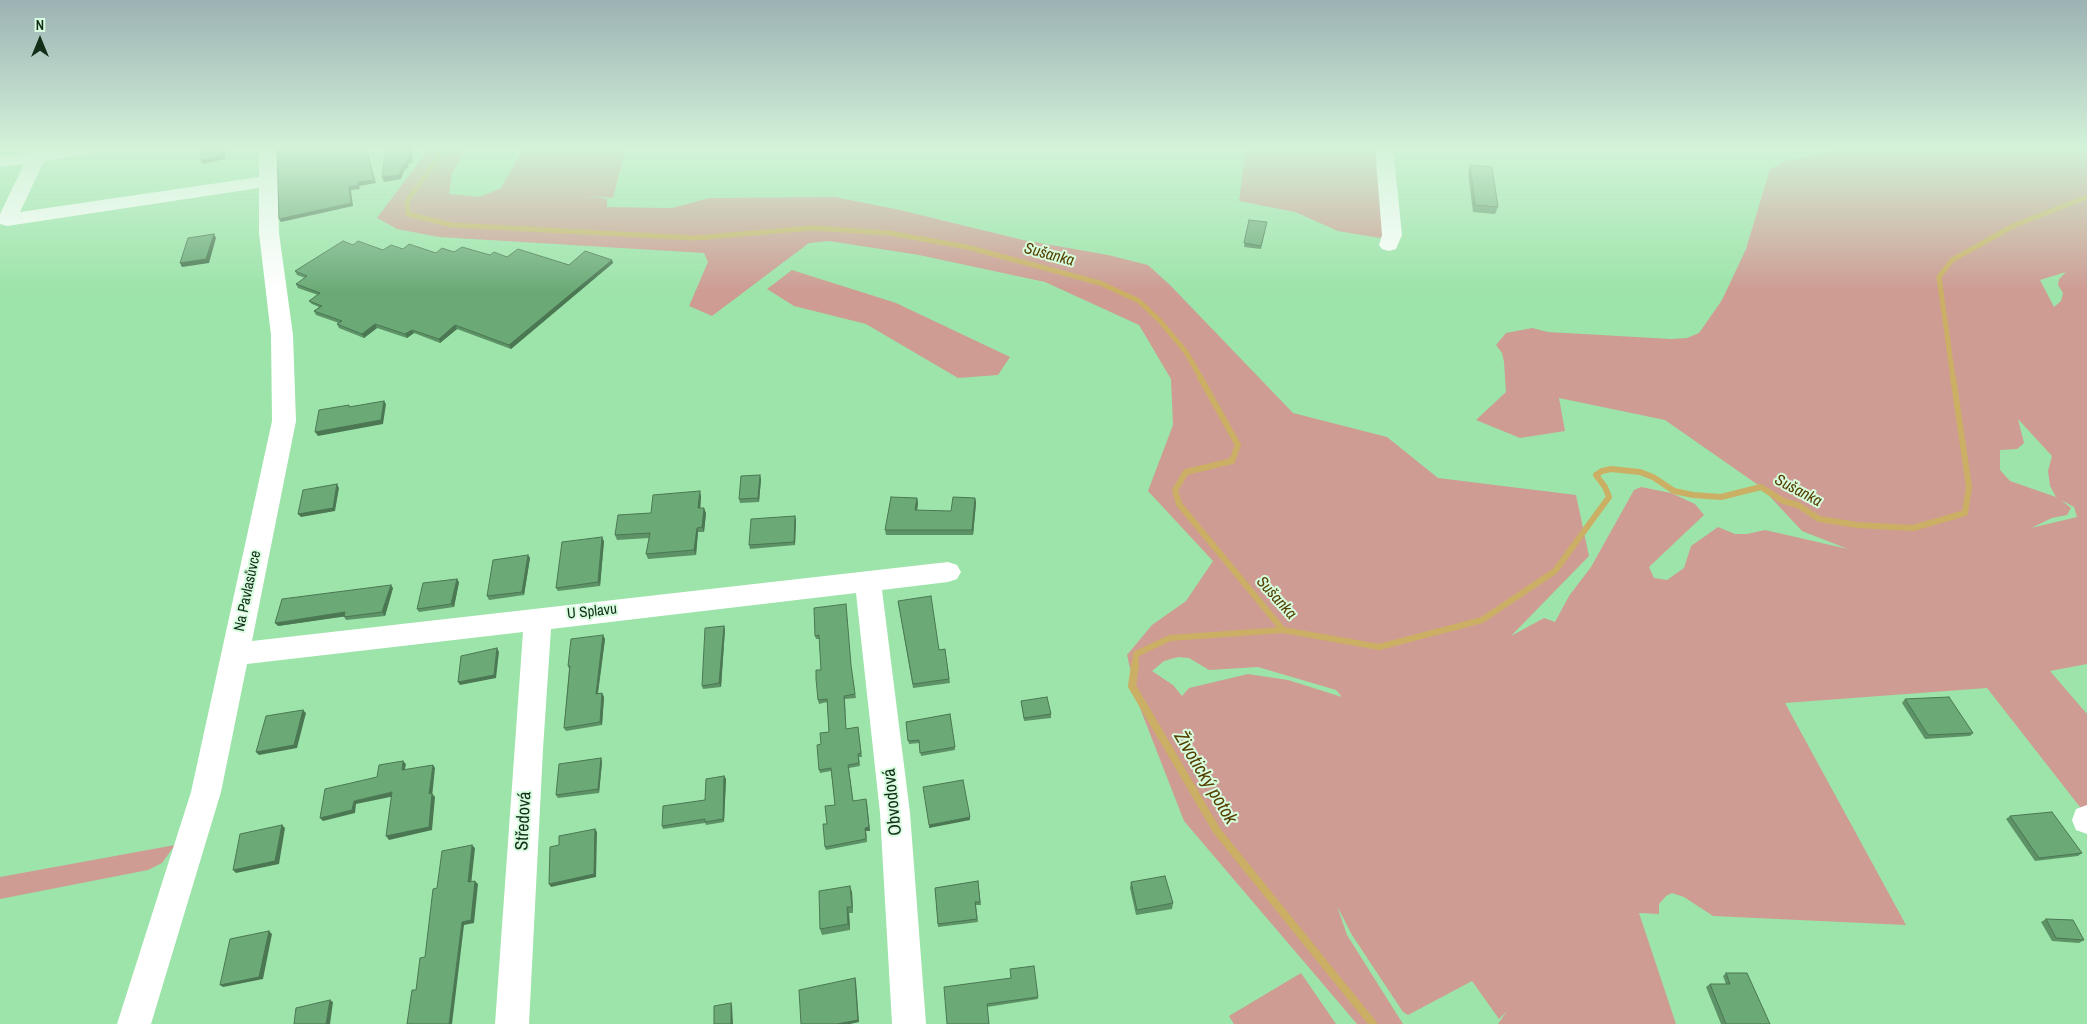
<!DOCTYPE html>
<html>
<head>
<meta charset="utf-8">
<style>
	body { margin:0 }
	#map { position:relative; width:2087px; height:1024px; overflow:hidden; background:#9de4aa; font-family:"Archivo Narrow",sans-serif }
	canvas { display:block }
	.north { position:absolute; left:15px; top:15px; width:50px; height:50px; -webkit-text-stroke:4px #d8fcde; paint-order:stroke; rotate:0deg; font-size:14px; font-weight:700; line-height:20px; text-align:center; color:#122f19 }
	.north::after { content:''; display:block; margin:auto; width:18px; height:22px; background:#122f19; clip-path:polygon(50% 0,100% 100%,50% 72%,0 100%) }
</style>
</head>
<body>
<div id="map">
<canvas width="2087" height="1024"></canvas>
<div class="north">N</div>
</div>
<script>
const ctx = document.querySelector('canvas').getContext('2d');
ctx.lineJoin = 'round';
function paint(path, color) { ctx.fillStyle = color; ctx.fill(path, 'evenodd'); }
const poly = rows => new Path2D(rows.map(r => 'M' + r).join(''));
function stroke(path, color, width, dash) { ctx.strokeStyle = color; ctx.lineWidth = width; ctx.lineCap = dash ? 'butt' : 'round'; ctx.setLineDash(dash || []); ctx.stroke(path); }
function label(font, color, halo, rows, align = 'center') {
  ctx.font = font + ' "Archivo Narrow",sans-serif'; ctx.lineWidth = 4; ctx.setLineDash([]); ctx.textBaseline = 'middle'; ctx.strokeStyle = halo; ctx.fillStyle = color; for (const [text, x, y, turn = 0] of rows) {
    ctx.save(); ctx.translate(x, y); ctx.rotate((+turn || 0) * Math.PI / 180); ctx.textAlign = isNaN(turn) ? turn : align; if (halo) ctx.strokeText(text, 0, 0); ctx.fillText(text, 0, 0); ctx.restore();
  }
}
const green = poly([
	[430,147,467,147,452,173,449,194,480,197,501,188,524,147,626,147,613,198,587,196,607,199,607,207,672,208,709,198,835,197,900,210,1023,240,1108,255,1148,265,1170,285,1293,413,1387,437,1438,478,1576,495,1589,556,1511,636,1544,618,1555,622,1569,596,1591,567,1634,490,1641,487,1671,493,1695,504,1704,515,1649,567,1654,578,1667,580,1684,568,1691,546,1718,527,1735,534,1747,534,1765,530,1848,549,1802,531,1761,487,1665,420,1559,398,1565,431,1520,438,1476,420,1506,392,1504,362,1502,353,1496,345,1506,333,1532,328,1548,332,1671,339,1687,338,1699,333,1722,300,1746,249,1770,169,1787,161,1849,147,2087,147,2087,664,2050,671,2087,714,2087,816,1987,688,1785,703,1906,925,1713,916,1684,897,1672,893,1666,896,1659,904,1659,914,1639,913,1676,1024,1498,1024,1507,1011,1499,1019,1472,981,1408,1015,1403,1012,1352,935,1337,906,1347,935,1403,1024,1357,1024,1184,821,1138,703,1127,655,1152,625,1186,601,1213,561,1148,491,1173,425,1171,379,1139,325,1045,282,919,255,829,241,809,243,712,316,689,306,708,262,704,253,439,237,397,229,377,218],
	[2066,272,2059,279,2058,285,2063,293,2061,301,2054,307,2040,280],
	[2018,419,2052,456,2048,471,2050,486,2056,497,2010,481,2000,470,2000,450,2017,449,2024,443],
	[2061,500,2074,507,2077,517,2031,528,2052,518,2067,515,2071,508],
	[1178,657,1189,658,1209,670,1258,667,1336,690,1342,697,1288,680,1248,674,1189,688,1182,696,1173,685,1152,671,1164,661],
	[1246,147,1384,147,1391,231,1380,238,1338,231,1295,212,1239,201],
	[792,270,896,303,1010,357,998,375,958,378,866,324,794,306,767,289],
	[175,845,162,863,148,870,0,899,0,877],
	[1301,973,1336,1024,1234,1024,1229,1016]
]);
const streamFar2 = poly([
	[446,147,407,201,408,214,452,225,696,238,812,228,889,233,967,247,1100,283,1139,301,1160,321,1186,352,1201,378],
	[1953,378,1939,277,1952,260,2015,225,2087,197]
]);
const streamFar1 = poly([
	[1200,377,1238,445,1232,461,1186,472,1175,490,1179,504,1283,630,1379,647,1482,620,1555,571,1609,497,1605,487,1596,475,1602,471,1611,469,1640,472,1653,477,1674,491,1693,495,1721,497,1761,487,1783,501,1798,505,1819,519,1857,525,1913,528,1965,513,1969,487,1953,377],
	[1135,666,1136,654,1170,638,1283,630]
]);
const stream = poly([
	[1135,665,1132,686,1217,831,1373,1024]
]);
const street = poly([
	[64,147,111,147,108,151,102,152,44,161,20,212,259,177,259,147,277,147,279,233,293,335,296,421,252,641,948,562,957,565,961,572,957,579,948,582,882,590,910,813,926,1024,892,1024,880,813,856,593,551,629,543,749,529,1024,495,1024,523,632,247,664,221,792,151,1024,117,1024,191,792,272,421,271,335,259,233,259,188,7,226,0,224,0,214,24,164,0,167,0,157,64,147],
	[1055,147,1073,147,1073,148,1070,152,1064,153,1058,152,1055,147],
	[1375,147,1393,147,1402,235,1396,249,1389,251,1382,249,1379,245,1382,235,1375,147],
	[2087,805,2087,834,2076,830,2072,820,2076,809,2087,805]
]);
const wall = poly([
	[1470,165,1498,207,1495,214,1473,212,1468,173],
	[1249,220,1267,222,1261,249,1244,247],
	[353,245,383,250,403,249,436,253,454,252,507,257,569,265,612,260,613,263,511,349,457,329,440,343,414,333,407,338,377,328,364,338,339,328,337,324,339,323,316,315,314,311,319,307,312,304,309,301,318,295,298,288,296,284,305,278,297,275,295,271],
	[761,479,759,502,740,503,739,499],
	[701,496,700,508,706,513,704,532,698,532,696,555,648,559,646,554,649,538,617,540,615,535,651,513],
	[917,498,918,503,917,511,951,511,975,498,976,503,973,535,886,535,885,530],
	[796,520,795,545,750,549,749,545],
	[604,541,600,586,558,591,556,588],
	[528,555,530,558,524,595,489,600,487,596],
	[459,582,454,607,419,612,417,609],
	[393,588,385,616,346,620,344,616,278,626],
	[898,601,939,650,945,649,950,683,913,688],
	[846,604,851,668,856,698,845,699,846,729,858,727,862,757,859,757,860,766,849,768,853,801,867,802,870,831,866,831,867,842,826,850,825,847,827,824,835,805,831,771,820,773,819,770,821,744,829,732,827,702,819,704,818,700,821,670,820,639,816,639,815,636],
	[725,629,721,687,703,689,702,686],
	[605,639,598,694,602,693,604,697,602,725,566,731,564,728,569,669,568,666],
	[1905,699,1973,733,1970,736,1925,739,1902,703],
	[1021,701,1051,714,1051,718,1024,721],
	[950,714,955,750,921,756,919,743,909,744,906,722],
	[601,758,602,762,599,793,558,798,556,795],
	[724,776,726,779,724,822,706,825,705,823,663,829,662,826,705,800],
	[2010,816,2082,853,2078,856,2035,861,2006,819],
	[978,881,981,905,976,905,978,922,938,927,935,888],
	[1131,882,1173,903,1172,909,1136,915,1130,888],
	[852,892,853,913,849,913,850,930,822,935,820,929],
	[2046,919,2084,940,2079,943,2052,941,2041,922],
	[1726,973,1770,1024,1721,1024,1706,987,1710,984,1726,984,1723,976],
	[1011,978,1038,997,1038,999,987,1007,947,1024]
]);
const shadedWall = poly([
	[224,147,226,147,225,159,203,164,201,160],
	[366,147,376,183,359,186,360,189,351,190,353,206,281,222,279,219,349,187,358,182],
	[411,147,418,147,413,148,412,163,409,163,408,168,405,169,401,179,384,182,382,177,403,165,407,159],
	[214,234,216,238,209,263,182,267,180,263],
	[612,260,613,263,511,349,509,345],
	[375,324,377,328,364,338,362,334],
	[455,325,457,329,440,343,439,339],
	[412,330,414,333,407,338,405,334],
	[384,401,386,404,383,424,318,436,315,432],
	[760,475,761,479,759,502,758,498],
	[337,484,339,488,335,511,301,517,298,514],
	[700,491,701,496,700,513,698,508],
	[917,498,918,503,916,516,915,510],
	[975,498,976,503,973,535,972,530],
	[704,508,706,513,704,532,702,527],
	[795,516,796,520,795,545,794,542],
	[697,528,698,532,696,555,694,550],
	[602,537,604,541,600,586,598,582],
	[528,555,530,558,524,595,522,592],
	[457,579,459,582,454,607,451,604],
	[391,585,393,588,385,616,382,612],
	[345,612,348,616,278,626,275,623],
	[724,626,725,629,721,687,719,683],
	[603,635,605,639,597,698,596,694],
	[497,648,499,652,496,678,460,685,458,682],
	[602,693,604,697,602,725,600,722],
	[303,710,306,713,297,748,259,755,256,752],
	[601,758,602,762,599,793,598,789],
	[403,761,406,764,404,774,402,770],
	[433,765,435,768,432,797,429,794],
	[724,776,726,779,724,822,723,819],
	[392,792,395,796,356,804,355,813,323,821,320,818,354,801],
	[432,793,435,797,432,830,389,840,386,836],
	[866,799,870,831,866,831,867,842,865,828],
	[970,817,970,820,929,828,929,825],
	[282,825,285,828,279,864,236,873,233,870],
	[595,829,597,832,596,877,551,887,549,884],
	[472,845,475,848,471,885,468,882],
	[475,881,478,884,474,923,464,925,452,1024,449,1024,462,922],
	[850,886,852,892,853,913,852,907],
	[847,907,849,913,850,930,848,924],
	[269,931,272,934,263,979,223,987,220,985],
	[855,978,856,981,859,1022,850,1024,837,1024],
	[330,1000,333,1002,330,1024,326,1024],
	[731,1003,732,1005,733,1024,731,1024]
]);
const building = poly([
	[202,147,224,147,223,156,201,160,202,147],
	[277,147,366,147,374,180,358,182,358,185,349,187,351,203,279,219,277,147],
	[386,147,411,147,410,159,407,159,406,164,403,165,399,175,382,177,386,147],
	[1470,165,1492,167,1498,207,1475,205,1470,165],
	[1249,220,1267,222,1261,246,1244,243,1249,220],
	[214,234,206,259,180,263,188,238,214,234],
	[343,241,353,245,358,241,383,250,391,245,403,249,409,244,436,253,442,248,454,252,462,247,490,255,494,252,507,257,518,249,569,265,585,251,612,260,509,345,455,325,439,339,412,330,405,334,375,324,362,334,337,324,342,321,314,311,322,306,309,301,320,293,296,284,307,276,295,271,343,241],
	[384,401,381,420,315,432,319,410,349,405,349,407,384,401],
	[760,475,758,498,739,499,741,476,760,475],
	[337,484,333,508,298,514,303,490,337,484],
	[700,491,698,508,704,508,702,527,697,528,694,550,646,554,650,533,615,535,618,515,651,513,653,495,700,491],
	[891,497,917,498,915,510,951,511,953,497,975,498,972,530,885,530,891,497],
	[795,516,794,542,749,545,751,519,795,516],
	[602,537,598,582,556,588,562,542,602,537],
	[528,555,522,592,487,596,493,560,528,555],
	[457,579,451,604,417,609,423,583,457,579],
	[391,585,382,612,344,617,345,612,275,623,282,599,391,585],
	[931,596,939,650,945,649,949,679,913,684,898,601,931,596],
	[846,604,851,665,855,694,844,696,846,729,858,727,861,753,858,754,859,763,848,765,853,801,866,799,869,827,865,828,866,839,825,847,823,824,827,824,825,806,835,805,831,768,819,770,817,745,821,744,820,733,829,732,827,699,818,700,816,679,816,670,821,670,819,635,815,636,814,608,846,604],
	[724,626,719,683,702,686,705,628,724,626],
	[603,635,596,694,602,693,600,722,564,728,570,666,568,666,571,639,603,635],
	[497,648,494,675,458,682,461,656,497,648],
	[1047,697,1051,714,1024,718,1021,701,1047,697],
	[1949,697,1973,733,1928,735,1905,699,1949,697],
	[303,710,294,745,256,752,266,716,303,710],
	[950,714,955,747,920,753,919,740,908,741,906,722,950,714],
	[601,758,598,789,556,795,559,764,601,758],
	[403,761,402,770,433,765,429,794,432,793,429,827,386,836,392,792,354,801,352,810,320,818,325,789,377,777,379,765,403,761],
	[724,776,723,819,705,822,705,819,662,826,663,806,705,800,706,779,724,776],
	[963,780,970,817,929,825,923,787,963,780],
	[2052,812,2082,853,2039,858,2010,816,2052,812],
	[282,825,275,861,233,870,240,834,282,825],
	[595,829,594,874,549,884,550,847,559,845,559,836,595,829],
	[472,845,468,882,475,881,471,920,462,922,449,1024,407,1024,412,990,416,990,420,958,425,957,433,889,437,888,442,851,472,845],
	[1165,876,1173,903,1137,910,1131,882,1165,876],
	[978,881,980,902,975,902,977,919,938,924,935,888,978,881],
	[850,886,852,907,847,907,848,924,820,929,819,891,850,886],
	[2046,919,2073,920,2084,940,2056,938,2046,919],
	[269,931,259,977,220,985,230,939,269,931],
	[1034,966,1038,997,987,1004,989,1024,947,1024,944,987,1011,978,1010,969,1034,966],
	[1726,973,1747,973,1770,1024,1726,1024,1710,984,1730,984,1726,973],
	[855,978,858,1020,837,1024,801,1024,799,990,855,978],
	[330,1000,326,1024,294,1024,296,1008,330,1000],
	[731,1003,731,1024,714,1024,714,1006,731,1003]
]);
const streetNames = [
	["Na Pavlasůvce",248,591,-78],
	["U Splavu",592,612,-6]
];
const waterNames = [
	["Sušanka",1049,255,15],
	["Sušanka",1798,491,28],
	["Sušanka",1276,598,48]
];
const nearStreetnames = [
	["Obvodová",893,802,-96],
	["Středová",524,821,-87]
];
const nearWaternames = [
	["Životický potok",1205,778,59]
];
paint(green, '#ce9c93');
stroke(streamFar2, '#cbaf65', 5);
stroke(streamFar1, '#cbaf65', 6);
stroke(stream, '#cbaf65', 8);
paint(street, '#fff');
paint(wall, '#5c9266');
paint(shadedWall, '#4b7753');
paint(building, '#6baa77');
stroke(building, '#4b7753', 1);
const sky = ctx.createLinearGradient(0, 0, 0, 291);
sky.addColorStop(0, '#9cb2b4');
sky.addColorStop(0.51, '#d3f3d9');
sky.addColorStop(1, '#d3f3d900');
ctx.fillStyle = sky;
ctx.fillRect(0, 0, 2087, 291);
label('15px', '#122f19', '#d8fcde', streetNames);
label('italic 16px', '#544102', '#d8fcde', waterNames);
label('18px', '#122f19', '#d8fcde', nearStreetnames);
label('italic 19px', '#544102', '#d8fcde', nearWaternames);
</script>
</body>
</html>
